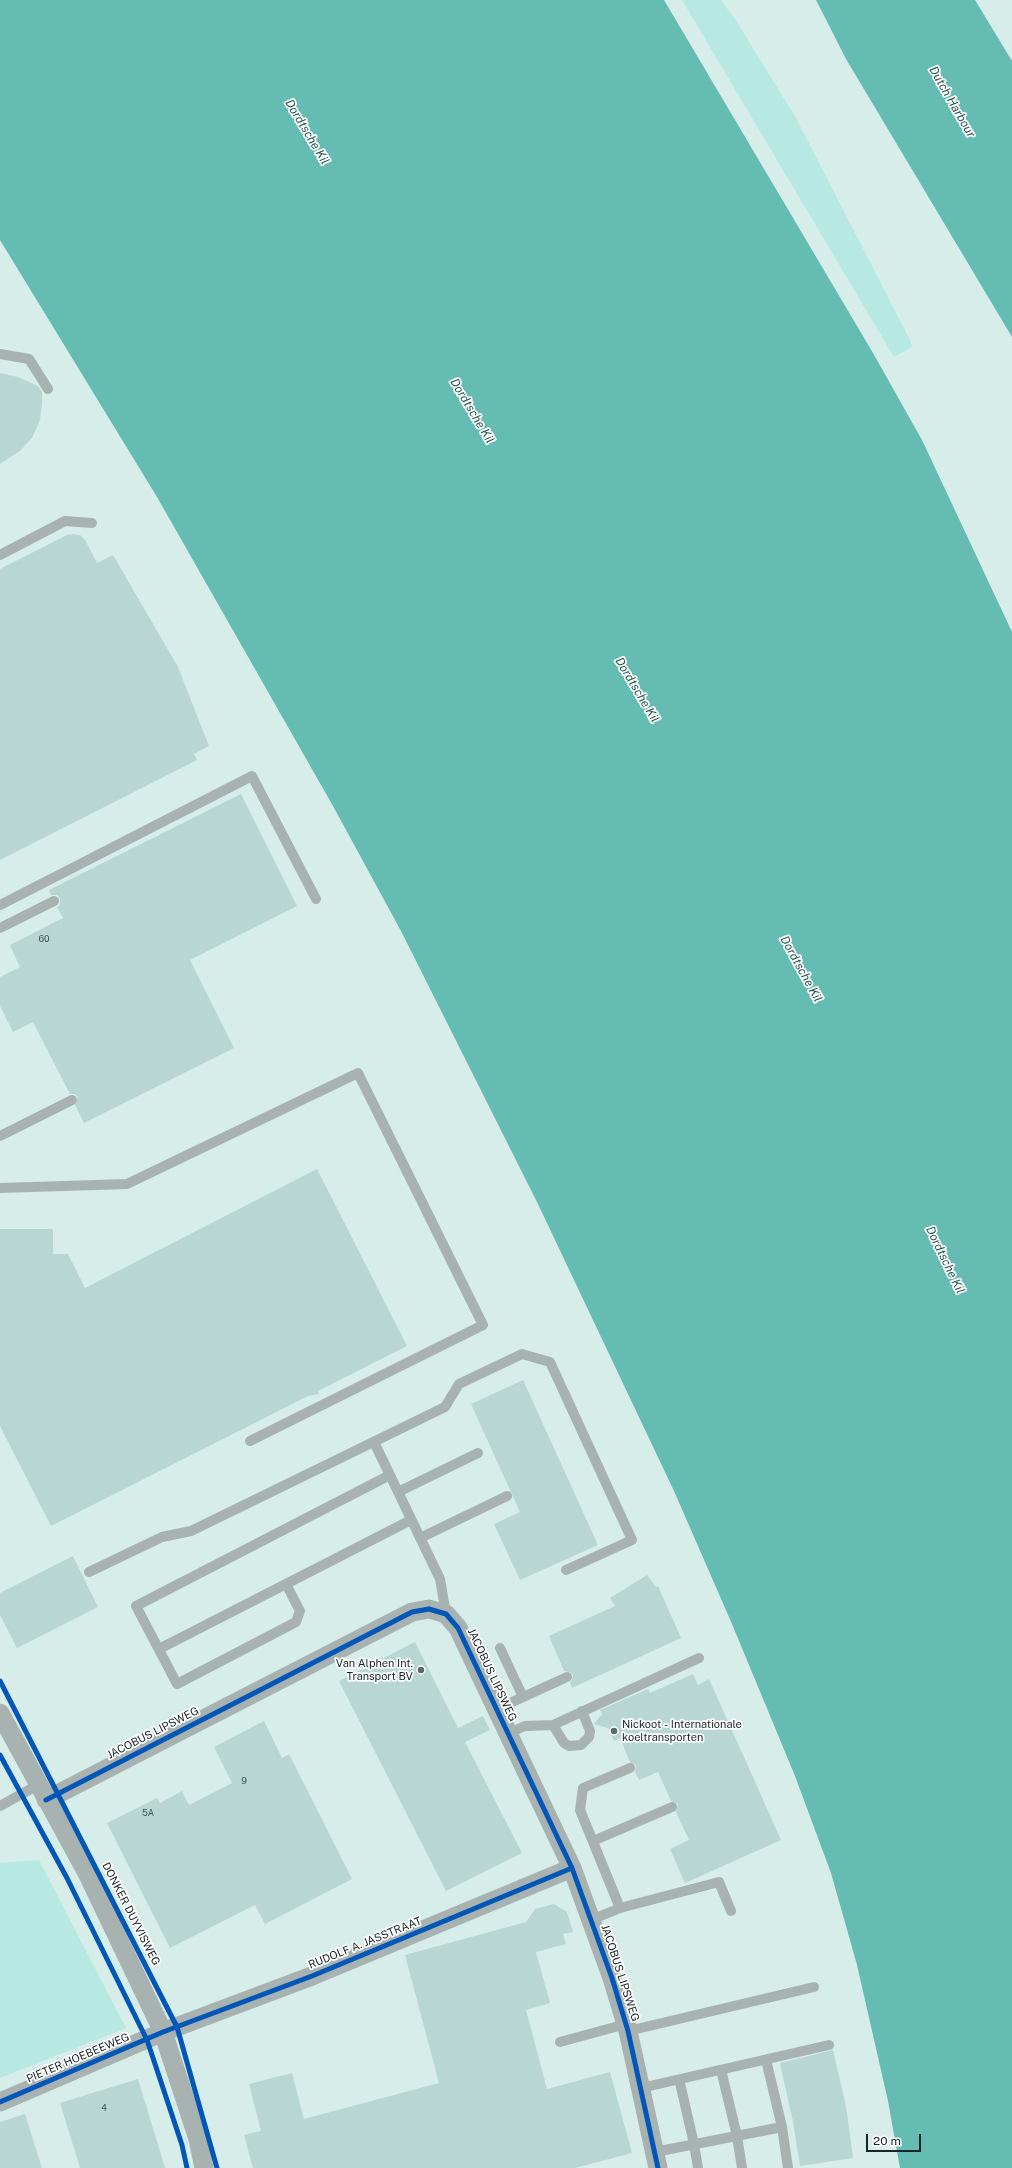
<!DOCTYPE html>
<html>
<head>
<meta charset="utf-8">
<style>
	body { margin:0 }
	#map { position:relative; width:1012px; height:2168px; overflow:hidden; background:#d6edea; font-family:"Public Sans",sans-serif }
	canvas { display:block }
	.scale { position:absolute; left:866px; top:2134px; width:55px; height:18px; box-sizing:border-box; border:2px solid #172624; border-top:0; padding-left:5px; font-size:12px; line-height:14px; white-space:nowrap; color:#172624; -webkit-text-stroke:3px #fff; paint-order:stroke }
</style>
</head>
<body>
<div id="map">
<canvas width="1012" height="2168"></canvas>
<div class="scale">20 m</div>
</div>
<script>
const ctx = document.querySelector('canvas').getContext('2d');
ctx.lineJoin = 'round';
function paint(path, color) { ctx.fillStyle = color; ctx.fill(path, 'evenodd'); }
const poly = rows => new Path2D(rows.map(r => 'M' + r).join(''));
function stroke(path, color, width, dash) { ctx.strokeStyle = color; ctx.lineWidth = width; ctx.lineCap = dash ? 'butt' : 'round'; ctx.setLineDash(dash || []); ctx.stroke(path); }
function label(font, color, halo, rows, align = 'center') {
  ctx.font = font + ' "Public Sans",sans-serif'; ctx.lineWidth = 3.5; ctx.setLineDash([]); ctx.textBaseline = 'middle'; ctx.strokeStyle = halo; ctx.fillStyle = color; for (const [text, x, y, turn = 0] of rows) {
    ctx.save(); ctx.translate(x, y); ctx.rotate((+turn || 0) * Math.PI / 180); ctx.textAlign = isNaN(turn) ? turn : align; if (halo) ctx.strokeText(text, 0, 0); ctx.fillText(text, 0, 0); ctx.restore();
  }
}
const green = poly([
	[682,0,721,0,737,22,796,118,910,340,912,347,894,357],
	[39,1860,126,2028,0,2078,0,1863]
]);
const water = poly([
	[0,0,664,0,873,353,922,440,1012,632,1012,2168,900,2168,888,2101,857,1965,831,1873,795,1776,732,1624,674,1491,537,1202,401,931,333,806,157,497,0,240],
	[816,0,975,0,1012,61,1012,337,846,59]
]);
const building = poly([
	[0,373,18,377,38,386,42,392,42,404,40,420,32,438,20,451,0,464],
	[73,534,80,535,85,540,97,563,113,555,178,667,209,746,194,754,197,760,0,860,0,569,67,535],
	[241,794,297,906,190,960,234,1048,84,1123,75,1105,78,1097,75,1094,70,1094,33,1022,13,1032,0,1006,0,977,20,967,10,945,63,918,57,907,60,904,60,898,57,895,51,895,49,890],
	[317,1169,407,1346,318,1391,319,1394,308,1396,51,1526,0,1426,0,1229,53,1229,53,1254,68,1254,85,1288],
	[523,1380,598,1545,520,1580,494,1524,520,1512,471,1404],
	[73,1556,98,1607,17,1648,0,1615,0,1593],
	[647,1575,656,1587,658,1586,681,1638,572,1688,570,1683,572,1680,573,1675,570,1672,564,1671,549,1636,615,1606,610,1598],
	[415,1642,458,1728,483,1716,490,1730,465,1742,522,1853,446,1891,339,1681],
	[693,1674,698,1685,709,1679,781,1840,685,1883,670,1849,689,1840,676,1812,678,1804,671,1801,658,1772,639,1780,635,1772,636,1765,630,1762,620,1738,614,1741,608,1728,594,1724,602,1714,600,1710,648,1689,650,1693],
	[264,1721,282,1758,289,1754,352,1879,265,1924,255,1905,170,1948,107,1823,157,1798,160,1803,182,1791,189,1805,232,1783,214,1747],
	[554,1904,567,1912,573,1932,563,1934,566,1944,536,1952,550,2003,526,2010,547,2089,610,2072,632,2153,575,2168,253,2168,244,2135,261,2131,249,2084,292,2073,304,2119,439,2083,405,1955,526,1922,535,1909],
	[833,2050,846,2106,853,2158,800,2166,793,2122,780,2063],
	[138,2079,165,2168,80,2168,60,2103],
	[25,2114,42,2168,0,2168,0,2122]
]);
const lane = poly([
	[0,354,29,359,48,389],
	[0,555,65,521,92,523],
	[0,905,252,776,316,899],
	[0,928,54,901],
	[0,1136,72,1100],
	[0,1188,127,1184,358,1073,483,1325,250,1441],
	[374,1442,440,1579,446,1614],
	[398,1492,478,1453],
	[420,1538,507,1496],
	[89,1572,162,1537,191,1531,445,1407,459,1384,522,1354,550,1362,632,1540,566,1570],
	[286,1584,300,1611,296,1622,177,1684,136,1606,390,1475],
	[500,1648,523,1697],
	[159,1649,411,1520],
	[497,1709,567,1677],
	[553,1725,564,1743,569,1746,581,1745,589,1737,590,1731,582,1711],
	[509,1733,525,1726,553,1725,699,1658],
	[0,1806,38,1785],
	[593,1841,672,1807],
	[620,1908,580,1810,583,1788,630,1768],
	[591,1920,620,1908,719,1882,731,1911],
	[628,2031,814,1987],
	[560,2042,626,2024],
	[767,2064,782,2127,788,2168],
	[722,2074,737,2136,742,2168],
	[680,2083,694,2144,698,2168],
	[641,2088,829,2045],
	[655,2152,782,2127]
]);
const street = poly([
	[0,1713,87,1873,163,2032,198,2139,204,2168],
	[46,1800,412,1612,429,1609,446,1614,458,1628,572,1868,612,1978,628,2031,658,2168],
	[0,2102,163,2032,312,1976,572,1868]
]);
const cycleway = poly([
	[0,1681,177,2027,217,2168],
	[0,1755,67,1878,147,2040,182,2145,187,2168],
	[46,1800,412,1612,429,1609,446,1614,458,1628,572,1868,612,1978,628,2031,658,2168],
	[0,2102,163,2032,312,1976,572,1868]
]);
const markers = [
	[421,1670,4,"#5a6c69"],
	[614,1731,4,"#5a6c69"]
];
const numberNames = [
	["60",44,939],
	["9",244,1781],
	["5A",148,1813],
	["4",104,2108]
];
const poiNames = [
	["Van Alphen Int.",413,1664],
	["Transport BV",413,1677],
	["Nickoot - Internationale",622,1725,"left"],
	["koeltransporten",622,1738,"left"]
];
const streetNames = [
	["JACOBUS LIPSWEG",492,1675,65],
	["JACOBUS LIPSWEG",153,1733,-27],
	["DONKER DUYVISWEG",131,1914,63],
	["RUDOLF A. JASSTRAAT",365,1943,-22],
	["JACOBUS LIPSWEG",620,1973,72],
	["PIETER HOEBEEWEG",78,2058,-23]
];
const waterNames = [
	["Dutch Harbour",952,102,60],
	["Dordtsche Kil",307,132,59],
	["Dordtsche Kil",472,411,59],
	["Dordtsche Kil",637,690,59],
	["Dordtsche Kil",801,969,61],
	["Dordtsche Kil",945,1260,64]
];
paint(green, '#b7e9e2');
paint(water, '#65bcb2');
paint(building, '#b8d7d3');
stroke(lane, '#a8b2b0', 10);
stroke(street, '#a8b2b0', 19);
stroke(cycleway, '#0057b8', 5);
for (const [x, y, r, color] of markers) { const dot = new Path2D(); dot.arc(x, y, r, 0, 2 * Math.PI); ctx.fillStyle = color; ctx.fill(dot); stroke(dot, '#fff', 1.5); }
label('9px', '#3f5250', null, numberNames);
label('11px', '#172624', '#fff', poiNames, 'right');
label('11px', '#172624', '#fff', streetNames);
label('italic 12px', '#285751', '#fff', waterNames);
</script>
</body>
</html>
